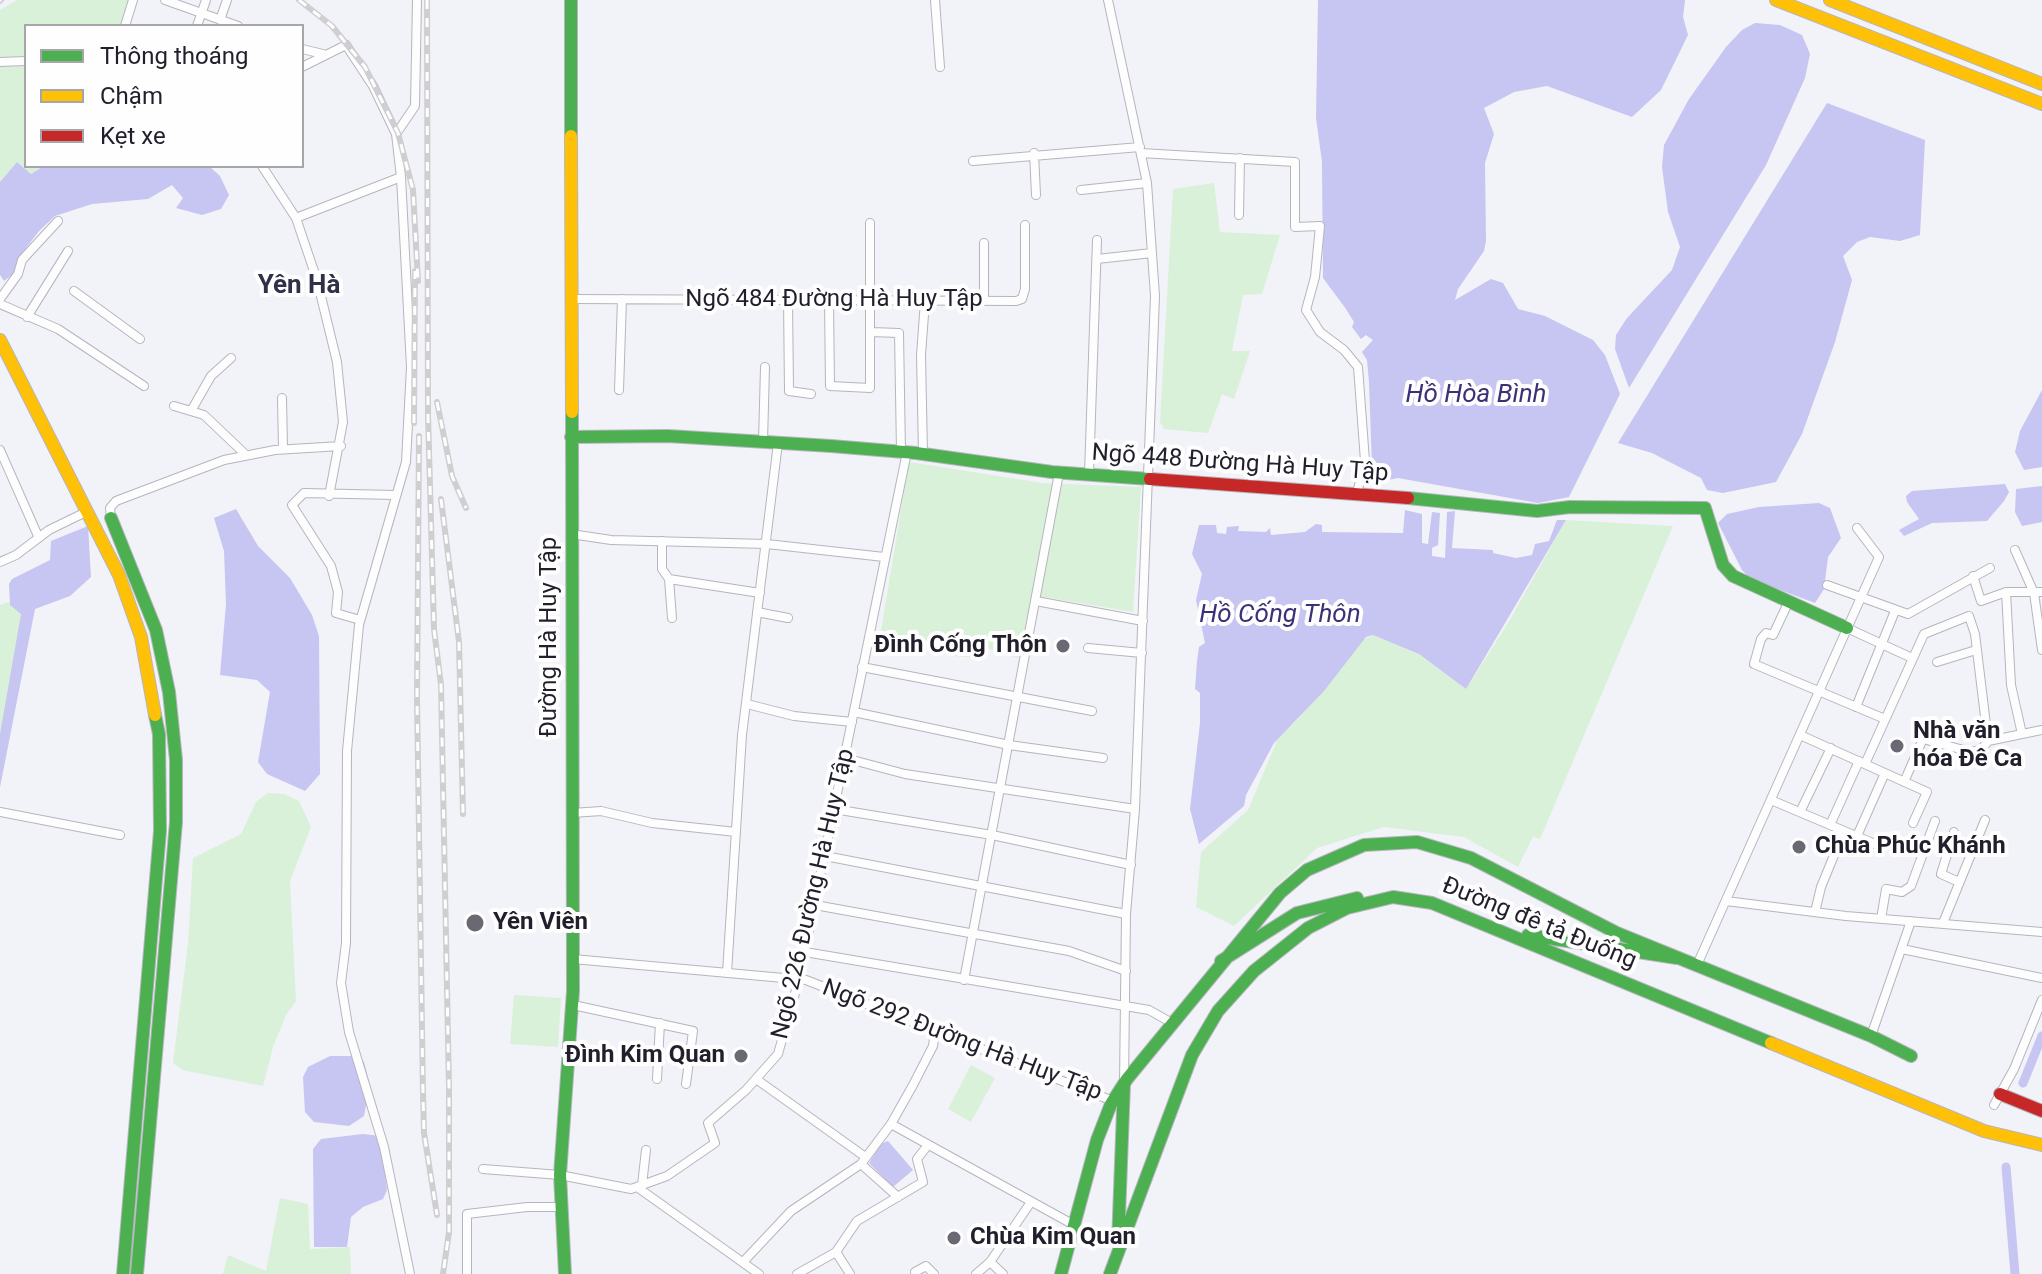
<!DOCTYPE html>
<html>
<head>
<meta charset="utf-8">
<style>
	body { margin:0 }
	#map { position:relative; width:2042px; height:1274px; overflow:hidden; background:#f2f2f9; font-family:Roboto,sans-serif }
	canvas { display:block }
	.legend { position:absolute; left:24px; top:24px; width:280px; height:144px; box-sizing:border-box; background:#fefefe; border:2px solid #a5a5aa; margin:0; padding:10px 14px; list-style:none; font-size:24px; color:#201f2b }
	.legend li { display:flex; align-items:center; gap:16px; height:40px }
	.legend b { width:40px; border:2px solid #a5a5aa }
</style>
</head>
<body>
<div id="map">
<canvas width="2042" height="1274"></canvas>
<ul class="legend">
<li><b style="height:10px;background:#4caf50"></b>Thông thoáng</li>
<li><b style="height:10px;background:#ffc107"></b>Chậm</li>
<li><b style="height:10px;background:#c62828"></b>Kẹt xe</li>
</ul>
</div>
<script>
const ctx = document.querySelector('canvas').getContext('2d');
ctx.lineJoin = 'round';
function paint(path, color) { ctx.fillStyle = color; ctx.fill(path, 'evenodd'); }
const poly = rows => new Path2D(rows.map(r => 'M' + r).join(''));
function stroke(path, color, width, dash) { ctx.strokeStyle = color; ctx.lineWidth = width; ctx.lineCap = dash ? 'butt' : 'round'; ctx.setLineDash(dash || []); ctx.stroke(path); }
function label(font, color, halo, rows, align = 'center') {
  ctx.font = font + ' Roboto,sans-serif'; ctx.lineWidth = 8; ctx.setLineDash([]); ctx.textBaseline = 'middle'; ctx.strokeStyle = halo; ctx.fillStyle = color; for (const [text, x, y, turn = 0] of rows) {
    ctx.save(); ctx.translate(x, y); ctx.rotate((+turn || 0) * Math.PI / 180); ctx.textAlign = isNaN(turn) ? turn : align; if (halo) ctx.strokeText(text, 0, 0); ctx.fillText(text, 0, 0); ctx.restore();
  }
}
const green = poly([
	[17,0,132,0,121,26,26,26,26,166,44,166,31,174,17,162,0,182,0,10],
	[1214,183,1220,232,1280,235,1262,294,1243,295,1232,351,1250,351,1234,399,1222,394,1208,433,1164,429,1160,422,1173,189],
	[909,462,1043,483,1141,487,1133,612,1032,595,1018,658,987,648,979,658,953,656,880,637],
	[1566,520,1673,526,1540,839,1533,837,1518,867,1464,837,1384,827,1317,848,1234,926,1196,907,1201,852,1248,810,1278,738,1299,718,1359,642,1373,635,1419,654,1466,689,1508,623],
	[38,592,0,787,0,605],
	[268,793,284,794,299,801,311,827,290,881,296,1001,286,1015,273,1047,263,1086,182,1070,173,1063,188,944,193,858,241,834,256,802],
	[514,995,561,998,558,1047,510,1044],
	[971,1065,995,1078,971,1122,948,1109],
	[280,1198,308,1204,310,1249,350,1247,351,1274,223,1274,228,1255,266,1271]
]);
const water = poly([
	[1318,0,1685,0,1683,17,1688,35,1661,90,1632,117,1547,86,1514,92,1484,108,1494,134,1485,163,1486,241,1484,251,1458,289,1455,300,1491,279,1503,283,1518,309,1545,316,1593,340,1605,355,1620,394,1569,497,1538,503,1398,478,1368,484,1372,466,1369,382,1367,360,1362,352,1373,340,1366,335,1361,339,1352,327,1354,322,1346,309,1323,278,1322,162,1316,118],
	[1755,23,1780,25,1802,35,1810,54,1805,78,1766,165,1629,388,1615,349,1616,335,1627,318,1672,270,1680,247,1668,212,1662,167,1664,145,1689,99,1726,47,1742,30],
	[1827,103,1925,140,1920,235,1900,241,1870,237,1857,242,1843,256,1852,280,1835,342,1802,434,1776,482,1723,493,1707,490,1701,478,1652,453,1618,443],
	[17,162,31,174,44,166,209,166,220,176,229,195,221,209,202,215,176,208,183,198,172,185,148,199,92,204,55,216,39,231,23,252,13,274,4,281,0,275,0,182],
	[2042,390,2042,467,2024,470,2015,452,2020,431],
	[2005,484,2009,492,2004,501,1987,521,1932,523,1904,536,1899,530,1919,519,1907,502,1906,496,1912,491],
	[2042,486,2042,522,2022,526,2015,512,2016,489],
	[1819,503,1830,508,1841,538,1828,557,1824,589,1815,603,1751,579,1742,570,1718,523,1727,514,1759,507],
	[236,509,258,546,290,578,312,615,319,636,320,774,305,791,267,774,258,762,270,692,257,680,220,675,226,604,224,551,214,518],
	[1405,510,1422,514,1422,543,1428,544,1432,512,1440,513,1438,545,1432,548,1432,556,1445,558,1447,512,1455,511,1452,548,1493,550,1493,553,1516,558,1532,555,1535,544,1549,541,1557,520,1566,520,1466,689,1419,654,1373,635,1366,637,1324,691,1274,743,1246,795,1244,806,1199,844,1190,809,1200,723,1200,693,1195,689,1197,661,1199,647,1205,643,1196,600,1202,574,1192,554,1199,525,1216,525,1217,533,1226,534,1227,527,1239,526,1238,531,1266,532,1270,528,1271,535,1305,532,1316,524,1322,525,1322,532,1403,533],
	[88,526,91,577,70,596,35,609,0,787,0,734,21,614,10,605,9,584,12,579,50,560,51,541],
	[330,1056,354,1056,364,1062,370,1085,366,1105,364,1116,349,1126,314,1122,305,1112,303,1077,308,1067],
	[363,1134,380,1136,387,1190,383,1199,363,1207,351,1217,347,1247,314,1247,313,1149,321,1139],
	[888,1141,913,1170,893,1187,869,1163,881,1144]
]);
const canal = poly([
	[2023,1083,2042,1036],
	[2006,1167,2015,1274]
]);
const street = poly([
	[165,0,238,26],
	[935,0,940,67],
	[1108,0,1147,183,1155,296,1135,809,1126,914,1124,1083],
	[220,20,227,0],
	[125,26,133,0],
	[197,26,206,0],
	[302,49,323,54],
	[0,62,26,61],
	[302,67,346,45,373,86,396,134,401,177,411,367,406,462,359,625,347,751,346,943,341,983,349,1032,384,1147,410,1274],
	[396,134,415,106,417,0],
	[1034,153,1036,195],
	[1141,153,1295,162,1295,227,1320,226,1315,277,1306,310,1320,332,1344,350,1358,367,1365,461,1357,493],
	[973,161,1140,147],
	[262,166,296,218,317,280,337,362,343,422,329,496],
	[1081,190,1147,183],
	[1239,215,1240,158],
	[296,218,401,177],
	[984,243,984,301],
	[1097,259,1152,253],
	[74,291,140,339],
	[0,299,18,274,22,260,58,221],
	[571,299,1016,301,1022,299,1025,289,1025,225],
	[788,300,789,391,811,394],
	[829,300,830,386,870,388,870,223],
	[0,304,58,329,144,386],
	[27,317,68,251],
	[871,332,899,333,901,452],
	[619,390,622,299],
	[282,398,283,449],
	[174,406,204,415,246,455],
	[191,411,211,376,231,358],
	[763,442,765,367],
	[0,450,38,536],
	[923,454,921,355,925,301],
	[1089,474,1097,240],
	[111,518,110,508,116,501,224,460,275,450,341,446],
	[571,534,611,540,767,544,884,557],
	[662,541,662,569,669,579,760,593],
	[2015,550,2034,593,2042,650],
	[0,562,16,555,49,530,88,511],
	[1973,576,1981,601,2006,592,2042,592],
	[669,579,672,618],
	[1827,585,1908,614,1990,568],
	[2006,592,2011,685,2022,734],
	[1036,601,1143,621],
	[1789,601,1773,635,1766,633,1761,639,1754,664,1885,719],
	[757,612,788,618],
	[360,620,336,613,338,592,331,566,292,505,304,493,396,495],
	[1847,628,1912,658],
	[1088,648,1142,653],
	[1937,662,1976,650],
	[862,667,1092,711],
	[747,704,794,716,852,722],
	[1856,707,1895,611],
	[854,712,1009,745,1103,758],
	[1800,735,1927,792,1913,823],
	[1923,739,1971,752,1981,750,1988,741,2042,730],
	[845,758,905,774,1135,809],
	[1865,764,1924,634,1969,616,1975,634,1988,741],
	[1904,782,1929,725],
	[1771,800,1875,844],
	[834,809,992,835,1131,865],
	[0,812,120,835],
	[1800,812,1831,748],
	[572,813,601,811,652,823,736,832],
	[1830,825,1859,761],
	[1954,832,1941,874,1959,882],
	[1857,836,1885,773],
	[825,856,1126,914],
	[1726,901,1846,916,2042,932],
	[815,905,1069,951,1126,971],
	[1815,912,1821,887,1844,831],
	[1881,919,1886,889,1902,892,1911,886,1935,821],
	[1943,923,1985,820],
	[1902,949,2042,978],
	[805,952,1149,1010,1172,1023],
	[573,959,806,980,1113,1101],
	[1697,965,1879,557,1857,528],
	[727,973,742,735,778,443],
	[964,980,1059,473],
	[573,1005,693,1031,686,1084],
	[1871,1036,1911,921],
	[657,1079,660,1023],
	[756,1079,864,1156],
	[1994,1105,2014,1069,2042,1000],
	[891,1124,1074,1225],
	[861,1164,898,1197],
	[483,1169,560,1175,631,1189,667,1176,715,1143,708,1123,746,1090,778,1054,799,979,907,452],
	[642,1185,646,1150],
	[637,1187,759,1274],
	[836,1252,850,1274],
	[744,1261,791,1211,861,1164,891,1124,913,1085,933,1046,935,1031],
	[990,1262,1003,1274],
	[915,1272,926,1266,934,1274],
	[467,1274,467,1214,527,1207,561,1207],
	[797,1274,836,1252,857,1221,923,1182,917,1159,928,1145],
	[976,1274,990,1262,1031,1202]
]);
const fast = poly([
	[571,0,571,136],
	[571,437,668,436,831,446,916,453,1052,472,1150,479],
	[1408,498,1537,511,1570,507,1705,508,1723,565,1733,576,1847,628],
	[111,518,156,630,169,692,176,760,176,822,137,1274],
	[1528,935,1677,958],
	[1221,961,1297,913,1357,898],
	[1118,1243,1124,1084],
	[123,1274,160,831,159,734,155,715],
	[565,1274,560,1175,573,991,572,412],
	[1061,1274,1097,1140,1111,1104,1127,1079,1280,893,1307,870,1364,845,1417,842,1471,858,1617,933,1871,1036,1911,1056],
	[1110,1274,1192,1055,1218,1011,1254,971,1308,928,1347,908,1393,897,1432,903,1771,1043]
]);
const slow = poly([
	[1776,0,2042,104],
	[1830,0,2042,84],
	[571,136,572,412],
	[0,340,119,575,141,637,155,715],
	[1771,1043,1984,1131,2042,1145]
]);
const jam = poly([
	[1150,479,1408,498],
	[2000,1094,2042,1111]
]);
const rail = poly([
	[299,0,332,26,365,67,398,133,413,190,418,281],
	[427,0,428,415,434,629,441,685,449,1088,449,1232,443,1274],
	[0,1,1,0],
	[437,402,452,476,466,508],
	[414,423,415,271],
	[419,436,417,699,423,1094,424,1133,437,1215],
	[441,499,459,642,463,814]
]);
const markers = [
	[1063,646,8,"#6a6973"],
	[1897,746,8,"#6a6973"],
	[1799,847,8,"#6a6973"],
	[475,923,10,"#6a6973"],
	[741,1056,8,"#6a6973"],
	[954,1238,8,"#6a6973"]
];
const streetNames = [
	["Ngõ 484 Đường Hà Huy Tập",834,300],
	["Ngõ 448 Đường Hà Huy Tập",1240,464,4],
	["Đường Hà Huy Tập",550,637,-90],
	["Ngõ 226 Đường Hà Huy Tập",814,894,-77],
	["Đường đê tả Đuống",1539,924,22],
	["Ngõ 292 Đường Hà Huy Tập",962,1041,21]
];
const poiNames = [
	["Đình Cống Thôn",1047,646,"right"],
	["Nhà văn",1913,732],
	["hóa Đê Ca",1913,760],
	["Chùa Phúc Khánh",1815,847],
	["Yên Viên",493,923],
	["Đình Kim Quan",725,1056,"right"],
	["Chùa Kim Quan",970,1238]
];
const neighbourhoodNames = [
	["Yên Hà",299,286]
];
const waterNames = [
	["Hồ Hòa Bình",1476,395],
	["Hồ Cống Thôn",1280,615]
];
paint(green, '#d9f1d9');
paint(water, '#c7c5f1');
stroke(canal, '#c7c5f1', 9);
stroke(street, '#b6b5be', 10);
stroke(fast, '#b6b5be', 14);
stroke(slow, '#b6b5be', 14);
stroke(jam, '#b6b5be', 14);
stroke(street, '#fdfdfe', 8);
stroke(fast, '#4caf50', 12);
stroke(slow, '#ffc107', 12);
stroke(jam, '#c62828', 12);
stroke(rail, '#cfcfd1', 6);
stroke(rail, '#fefefe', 3, [9]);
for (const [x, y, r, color] of markers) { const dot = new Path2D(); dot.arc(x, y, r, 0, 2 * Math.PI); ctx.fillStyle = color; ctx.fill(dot); stroke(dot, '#fefefe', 3); }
label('24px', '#201f2b', '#fefefe', streetNames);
label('bold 24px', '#201f2b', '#fefefe', poiNames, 'left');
label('bold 26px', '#313049', '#fefefe', neighbourhoodNames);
label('italic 26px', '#3c3077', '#fefefe', waterNames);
</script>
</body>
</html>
